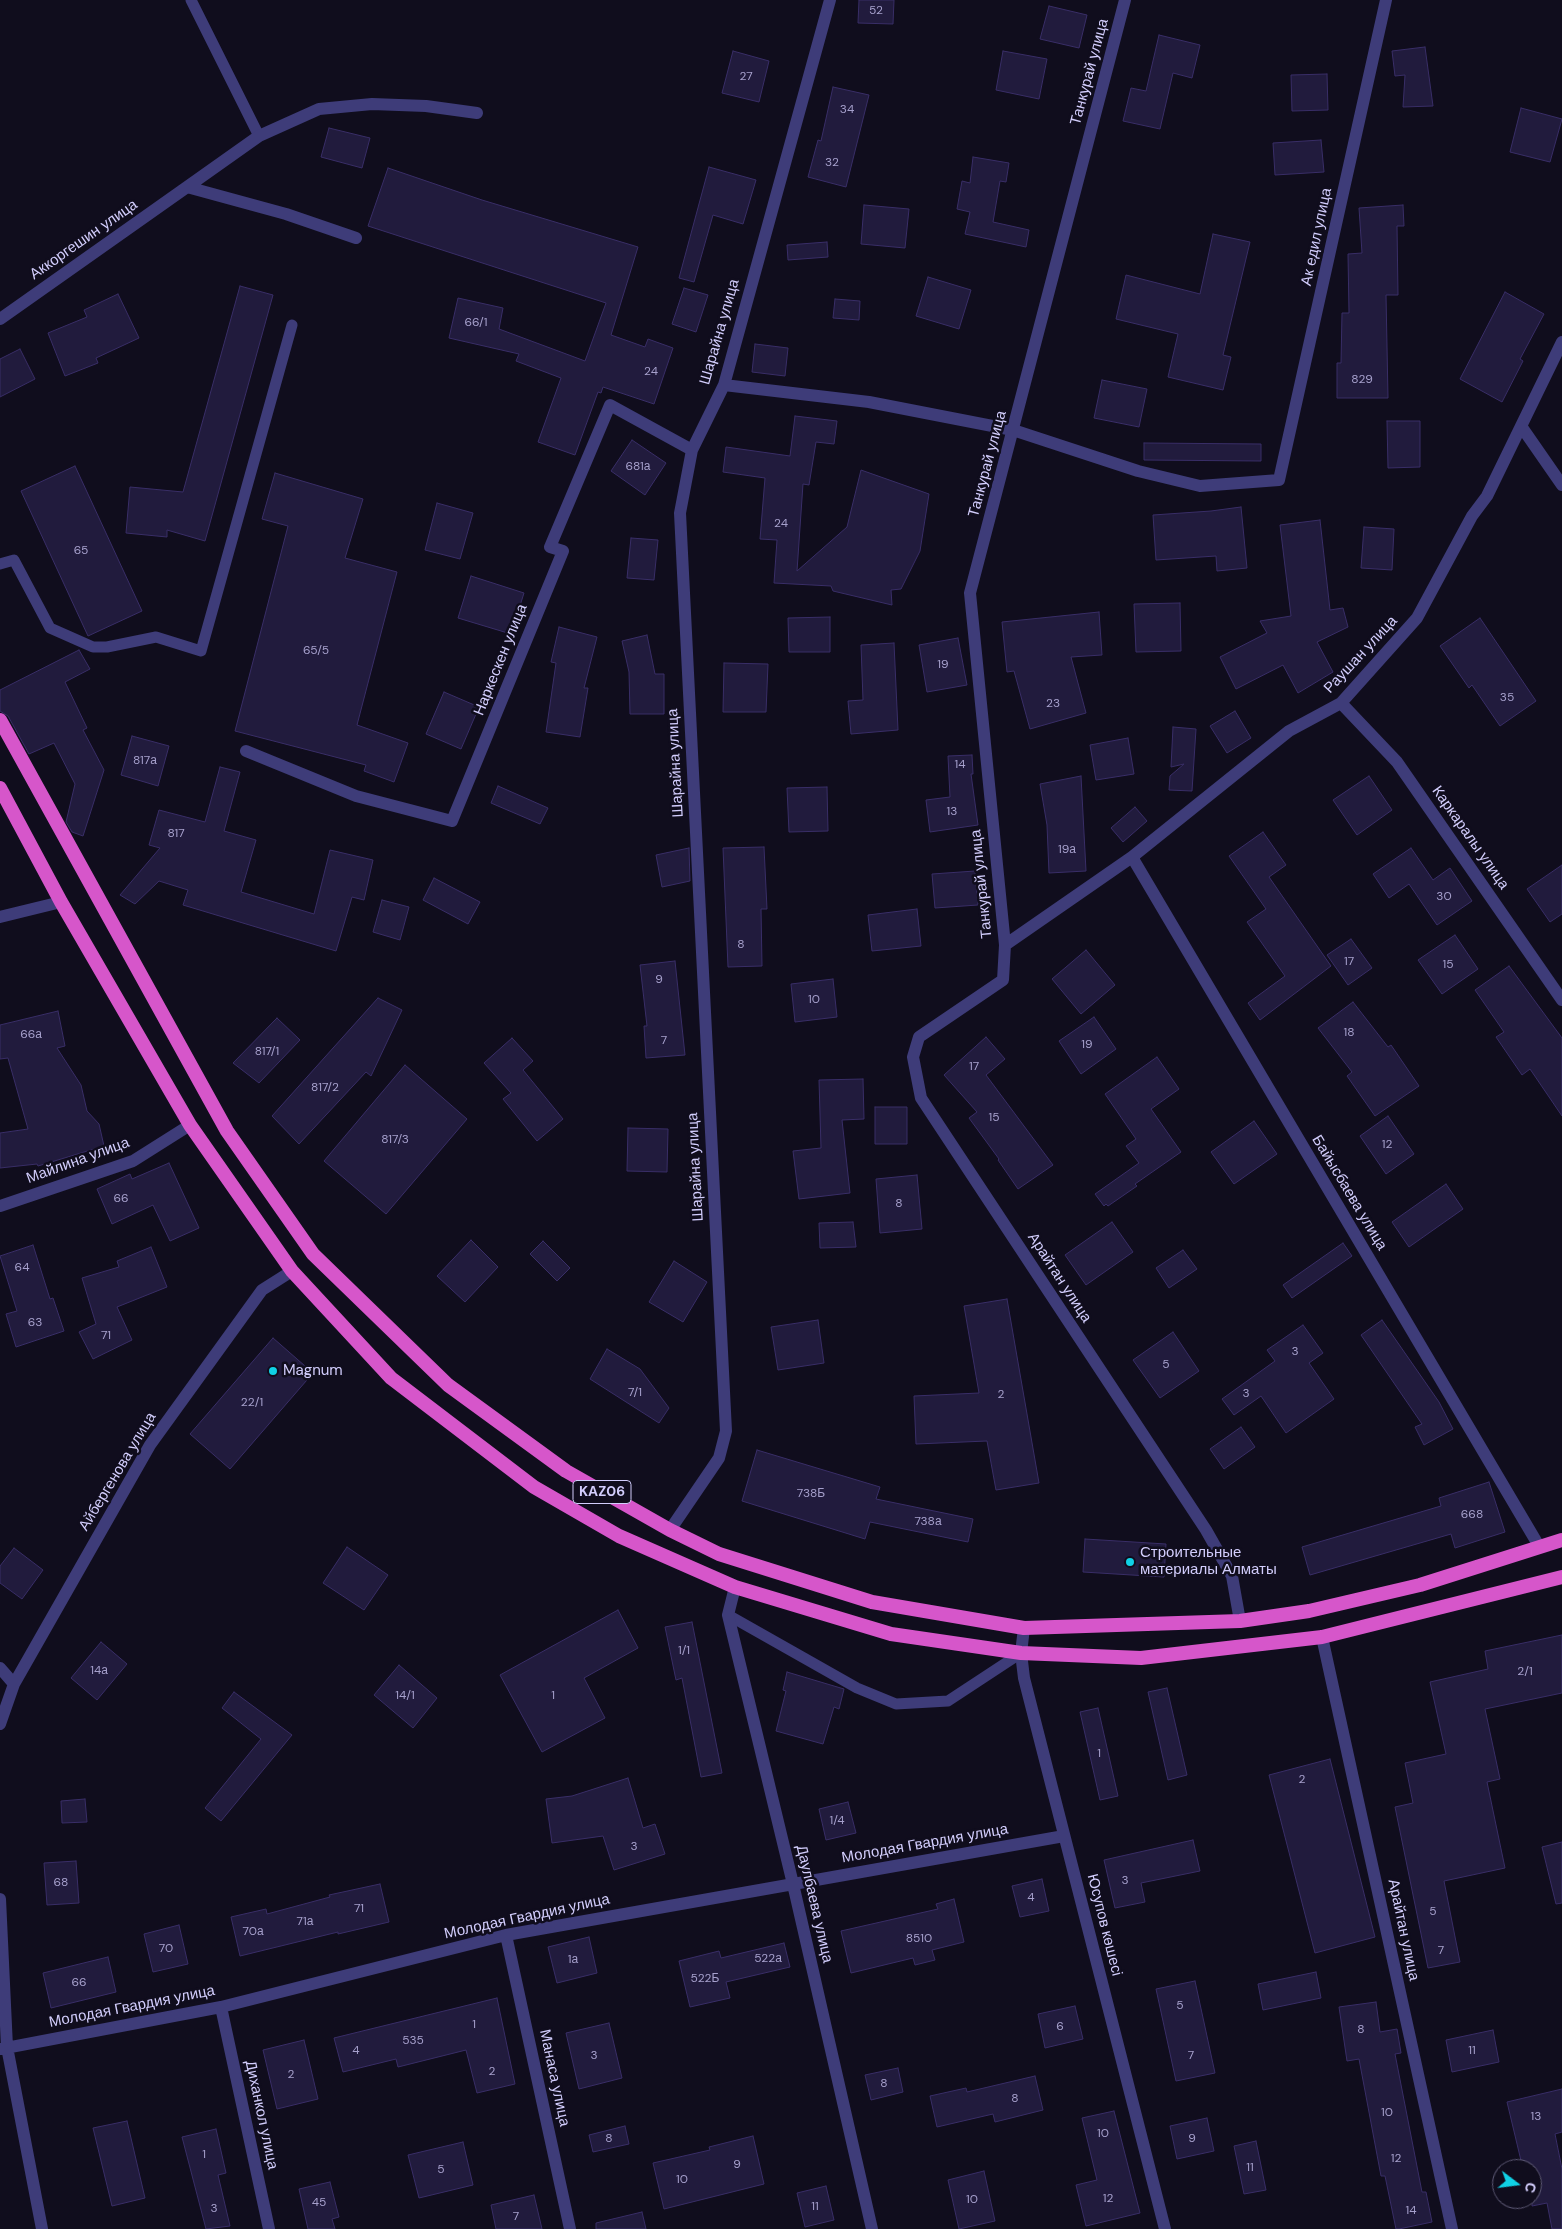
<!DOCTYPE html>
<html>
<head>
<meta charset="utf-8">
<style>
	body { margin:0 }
	#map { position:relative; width:1562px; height:2229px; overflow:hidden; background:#100d1d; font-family:"DM Sans",sans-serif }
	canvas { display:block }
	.north { position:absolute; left:1492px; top:2159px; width:50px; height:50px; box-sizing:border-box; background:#100d1d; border:1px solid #5e5a76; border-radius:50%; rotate:105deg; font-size:14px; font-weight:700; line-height:20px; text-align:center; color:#d2cdfc }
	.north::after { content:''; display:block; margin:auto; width:18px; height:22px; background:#10d1e5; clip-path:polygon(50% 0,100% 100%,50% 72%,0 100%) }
</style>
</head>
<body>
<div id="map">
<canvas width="1562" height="2229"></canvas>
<div class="north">С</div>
</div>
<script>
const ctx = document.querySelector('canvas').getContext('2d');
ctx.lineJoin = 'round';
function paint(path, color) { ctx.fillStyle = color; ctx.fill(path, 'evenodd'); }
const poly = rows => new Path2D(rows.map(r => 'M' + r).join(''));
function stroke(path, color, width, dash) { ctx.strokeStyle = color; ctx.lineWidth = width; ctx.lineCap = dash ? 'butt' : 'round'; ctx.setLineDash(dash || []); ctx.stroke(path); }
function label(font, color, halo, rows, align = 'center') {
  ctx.font = font + ' "DM Sans",sans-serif'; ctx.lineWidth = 5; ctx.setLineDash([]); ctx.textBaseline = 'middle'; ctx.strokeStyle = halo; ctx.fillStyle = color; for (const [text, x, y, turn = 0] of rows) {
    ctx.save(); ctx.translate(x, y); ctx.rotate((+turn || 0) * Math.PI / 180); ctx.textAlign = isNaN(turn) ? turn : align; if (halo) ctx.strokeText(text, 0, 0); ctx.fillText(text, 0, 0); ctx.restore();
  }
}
const building = poly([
	[859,0,894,0,893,24,858,23,859,0],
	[1049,6,1087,15,1079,48,1040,39,1049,6],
	[1159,35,1200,45,1192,78,1173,73,1160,129,1123,121,1131,88,1146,91,1159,35],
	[1425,47,1433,106,1403,107,1405,75,1395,76,1392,51,1425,47],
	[733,51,769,61,759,102,722,93,733,51],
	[1003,51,1047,59,1039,99,996,90,1003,51],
	[1327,74,1328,110,1292,111,1291,75,1327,74],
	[833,87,869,95,846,187,808,177,818,140,821,141,833,87],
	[1521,108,1562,119,1550,162,1510,152,1521,108],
	[329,128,370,138,362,168,321,157,329,128],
	[1321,140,1324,172,1275,175,1273,143,1321,140],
	[973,157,1009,163,1006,182,1000,181,993,222,1029,230,1026,247,965,234,970,212,957,209,962,181,970,183,973,157],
	[709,167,756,180,743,224,713,215,694,282,679,278,709,167],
	[388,168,482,200,638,247,611,335,645,347,648,339,673,348,654,404,603,387,601,393,598,392,575,455,538,442,561,378,516,361,519,354,449,338,458,298,503,308,499,329,585,361,606,303,368,226,388,168],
	[864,205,909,209,905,248,861,244,864,205],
	[1403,205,1404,226,1397,226,1398,295,1386,295,1388,398,1337,398,1337,363,1341,363,1342,313,1349,313,1348,254,1362,253,1359,208,1403,205],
	[1213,234,1250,242,1223,355,1231,357,1223,390,1168,377,1178,334,1116,319,1126,275,1200,294,1213,234],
	[827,242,828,257,788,260,787,245,827,242],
	[928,277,971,290,959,329,916,316,928,277],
	[240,286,273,295,205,541,167,530,167,537,126,533,130,487,183,492,240,286],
	[684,288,708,295,696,332,672,324,684,288],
	[1505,292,1544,314,1520,359,1523,361,1502,402,1460,379,1505,292],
	[118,294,139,338,96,358,98,363,65,376,48,333,87,317,84,310,118,294],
	[835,299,860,301,859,320,833,318,835,299],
	[755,344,788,348,785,376,752,372,755,344],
	[20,349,35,379,0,397,0,359,20,349],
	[1102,380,1147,389,1139,427,1094,418,1102,380],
	[795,416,837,421,834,444,816,442,809,485,803,484,797,571,847,527,861,470,929,494,920,551,901,589,891,590,892,605,833,591,831,586,774,583,777,540,760,539,765,478,723,472,726,447,790,456,795,416],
	[1387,421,1420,421,1420,467,1388,468,1387,421],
	[632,440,666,463,645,495,611,471,632,440],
	[1144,443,1261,444,1261,461,1144,460,1144,443],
	[75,466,142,611,88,636,21,491,75,466],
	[275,473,363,499,345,558,397,572,357,725,408,743,394,782,364,771,366,765,235,731,288,526,262,519,275,473],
	[437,503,473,513,460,559,425,550,437,503],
	[1241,507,1247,568,1217,571,1216,556,1156,560,1153,515,1211,511,1241,507],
	[1320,520,1330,610,1343,608,1348,627,1317,642,1333,672,1298,693,1283,665,1236,689,1220,657,1267,633,1260,621,1291,616,1280,525,1320,520],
	[1364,527,1394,529,1392,570,1361,568,1364,527],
	[631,538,658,540,654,580,627,578,631,538],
	[471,576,524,593,511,634,458,618,471,576],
	[1180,603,1181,651,1136,652,1134,604,1180,603],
	[1099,612,1102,655,1071,657,1086,713,1030,729,1014,671,1007,672,1002,622,1099,612],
	[830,617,830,652,789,652,788,618,830,617],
	[1480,618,1536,701,1500,726,1472,685,1469,688,1440,646,1480,618],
	[559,627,597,637,584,688,588,688,580,737,546,732,556,663,551,662,559,627],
	[647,635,655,674,664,674,664,714,630,714,629,672,622,641,647,635],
	[958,638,967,685,927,692,919,645,958,638],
	[894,643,898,730,851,734,848,701,863,700,861,645,894,643],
	[79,650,90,669,65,682,87,728,83,730,104,770,83,836,72,832,66,822,75,784,54,743,29,754,8,716,0,711,0,690,79,650],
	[724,663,768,664,766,712,723,712,724,663],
	[444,692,479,707,461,749,426,734,444,692],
	[1235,711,1251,738,1227,753,1210,726,1235,711],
	[1173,727,1196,729,1192,791,1169,790,1170,776,1184,764,1171,767,1173,727],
	[132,736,169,746,158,786,121,775,132,736],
	[1128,738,1134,774,1096,780,1090,745,1128,738],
	[972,755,973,774,971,774,978,825,930,832,926,800,950,797,948,756,972,755],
	[220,767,240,772,224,831,256,840,241,892,314,914,330,850,373,860,364,900,352,897,336,951,183,905,188,890,159,881,135,904,120,895,160,848,149,845,159,810,205,822,220,767],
	[1081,776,1086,871,1049,873,1047,825,1040,784,1081,776],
	[1369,776,1392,810,1357,835,1333,800,1369,776],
	[498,786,548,808,540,824,491,803,498,786],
	[827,787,828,831,789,832,787,788,827,787],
	[1135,807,1147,821,1123,842,1111,828,1135,807],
	[1263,832,1286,865,1269,877,1331,966,1260,1020,1248,1003,1285,976,1247,922,1266,909,1229,856,1263,832],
	[764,847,767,909,761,909,762,966,728,967,723,848,764,847],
	[689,848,690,881,662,887,656,855,689,848],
	[1411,848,1433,880,1450,868,1472,901,1437,925,1409,884,1389,898,1373,874,1411,848],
	[1562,865,1562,914,1550,922,1527,889,1562,865],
	[975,871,978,905,935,908,932,874,975,871],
	[434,878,480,902,468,924,423,900,434,878],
	[382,900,409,907,400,940,373,932,382,900],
	[917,909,921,946,872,951,868,915,917,909],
	[1455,935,1478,969,1442,994,1418,960,1455,935],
	[1351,939,1372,968,1348,985,1327,955,1351,939],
	[1086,950,1115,985,1081,1014,1052,979,1086,950],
	[675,961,685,1055,646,1058,644,1026,647,1026,640,965,675,961],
	[1509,966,1562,1038,1562,1116,1530,1069,1522,1075,1496,1037,1504,1032,1475,990,1509,966],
	[833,979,837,1017,795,1022,791,984,833,979],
	[378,998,402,1010,371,1076,366,1072,299,1144,272,1116,378,998],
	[1353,1002,1388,1047,1391,1045,1419,1086,1375,1116,1347,1076,1352,1072,1318,1028,1353,1002],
	[58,1011,65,1046,57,1048,81,1085,87,1111,99,1124,104,1146,38,1166,37,1164,0,1168,0,1133,28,1129,8,1058,0,1059,0,1025,58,1011],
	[1094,1017,1116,1049,1081,1074,1059,1041,1094,1017],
	[277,1018,300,1040,259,1083,233,1063,277,1018],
	[986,1037,1005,1059,986,1075,1053,1165,1018,1189,998,1160,999,1159,969,1118,977,1112,944,1075,986,1037],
	[512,1038,533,1061,523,1070,563,1119,537,1141,503,1099,511,1093,484,1063,512,1038],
	[1157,1057,1179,1089,1151,1109,1181,1152,1135,1184,1137,1186,1108,1206,1106,1204,1104,1206,1095,1194,1139,1163,1126,1146,1136,1139,1105,1094,1157,1057],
	[405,1065,467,1119,386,1214,324,1161,405,1065],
	[863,1079,864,1119,842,1120,850,1193,799,1199,793,1151,821,1148,819,1080,863,1079],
	[875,1107,907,1107,907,1144,875,1144,875,1107],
	[1388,1116,1414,1154,1386,1174,1360,1136,1388,1116],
	[1254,1121,1277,1154,1234,1184,1211,1152,1254,1121],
	[628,1128,668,1129,667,1172,627,1171,628,1128],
	[169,1163,199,1228,170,1241,153,1205,112,1224,97,1189,130,1174,132,1179,169,1163],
	[917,1175,922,1229,880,1233,876,1179,917,1175],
	[1446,1184,1463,1209,1409,1247,1392,1222,1446,1184],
	[853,1222,856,1247,820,1248,819,1223,853,1222],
	[1112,1222,1133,1252,1086,1285,1065,1255,1112,1222],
	[471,1240,498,1267,465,1302,437,1276,471,1240],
	[543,1241,570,1268,557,1281,530,1254,543,1241],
	[1343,1243,1352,1256,1292,1298,1283,1285,1343,1243],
	[33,1245,50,1299,53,1298,64,1331,16,1347,6,1314,17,1311,0,1256,33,1245],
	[151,1247,167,1287,117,1307,132,1340,93,1359,79,1332,96,1324,82,1278,119,1267,117,1261,151,1247],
	[1183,1250,1197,1269,1169,1288,1156,1268,1183,1250],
	[674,1261,707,1282,683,1322,649,1302,674,1261],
	[1007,1299,1039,1483,996,1490,987,1441,916,1444,914,1396,979,1393,964,1306,1007,1299],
	[818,1320,824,1363,778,1370,771,1327,818,1320],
	[1382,1320,1439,1402,1453,1429,1424,1445,1415,1427,1422,1424,1361,1335,1382,1320],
	[1303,1325,1323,1353,1309,1363,1334,1399,1286,1433,1261,1396,1234,1415,1222,1399,1275,1361,1267,1350,1303,1325],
	[1173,1332,1199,1371,1160,1398,1133,1360,1173,1332],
	[273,1338,313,1373,230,1469,190,1434,273,1338],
	[607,1349,640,1369,669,1408,659,1423,590,1379,607,1349],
	[1241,1427,1255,1447,1224,1469,1210,1449,1241,1427],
	[757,1450,880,1487,876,1499,973,1519,968,1542,870,1522,865,1539,742,1501,757,1450],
	[1489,1482,1505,1532,1455,1548,1451,1534,1310,1575,1302,1547,1441,1506,1439,1498,1489,1482],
	[1085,1539,1166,1544,1164,1577,1083,1572,1085,1539],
	[347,1547,388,1575,364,1610,323,1583,347,1547],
	[14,1548,43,1570,22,1599,0,1583,0,1566,14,1548],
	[618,1610,638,1648,584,1678,605,1718,542,1752,500,1675,618,1610],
	[692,1622,722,1773,701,1777,682,1678,676,1680,665,1627,692,1622],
	[1562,1635,1562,1693,1485,1709,1500,1779,1487,1782,1505,1868,1444,1881,1460,1962,1428,1968,1395,1807,1413,1803,1405,1763,1446,1754,1430,1682,1488,1669,1485,1651,1562,1635],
	[101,1642,127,1664,97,1700,71,1678,101,1642],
	[399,1665,437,1698,413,1728,374,1695,399,1665],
	[787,1672,844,1689,839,1709,834,1707,823,1744,776,1731,786,1691,783,1690,787,1672],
	[1167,1688,1187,1775,1168,1780,1148,1692,1167,1688],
	[234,1692,292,1735,221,1821,205,1808,261,1739,222,1708,234,1692],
	[1098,1708,1118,1796,1100,1800,1080,1712,1098,1708],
	[1330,1759,1375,1937,1315,1953,1269,1775,1330,1759],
	[628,1778,643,1828,655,1824,665,1854,614,1870,603,1836,552,1843,546,1799,572,1796,628,1778],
	[85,1799,87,1822,62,1823,61,1801,85,1799],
	[848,1802,856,1833,826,1840,819,1809,848,1802],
	[1193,1840,1200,1871,1141,1883,1145,1902,1115,1908,1104,1860,1193,1840],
	[1562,1842,1562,1903,1556,1904,1542,1847,1562,1842],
	[76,1861,79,1903,47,1905,44,1863,76,1861],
	[1042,1879,1049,1911,1020,1917,1012,1886,1042,1879],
	[380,1884,389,1922,338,1934,338,1932,240,1956,231,1917,266,1909,267,1914,330,1897,329,1895,380,1884],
	[954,1899,964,1942,932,1950,935,1960,915,1965,913,1958,851,1973,841,1931,938,1909,936,1904,954,1899],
	[179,1925,188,1964,153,1972,144,1934,179,1925],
	[589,1937,597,1973,557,1983,548,1947,589,1937],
	[784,1943,790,1967,726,1982,730,1998,690,2007,679,1961,719,1951,721,1958,784,1943],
	[108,1957,116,1992,51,2008,43,1973,108,1957],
	[1316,1972,1321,1998,1263,2010,1258,1984,1316,1972],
	[1195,1981,1215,2073,1176,2081,1156,1989,1195,1981],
	[497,1998,515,2084,477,2093,466,2050,398,2067,396,2059,343,2072,334,2038,497,1998],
	[1376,2002,1380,2032,1397,2029,1401,2053,1395,2054,1422,2192,1426,2192,1432,2222,1399,2229,1396,2229,1385,2176,1381,2176,1359,2059,1347,2061,1339,2007,1376,2002],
	[1075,2006,1083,2039,1045,2048,1038,2014,1075,2006],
	[609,2023,622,2078,579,2089,566,2033,609,2023],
	[1493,2030,1499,2062,1452,2072,1446,2040,1493,2030],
	[304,2040,318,2099,277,2109,263,2050,304,2040],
	[898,2068,903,2092,871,2100,865,2075,898,2068],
	[1035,2076,1043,2110,995,2122,993,2114,937,2127,930,2096,966,2088,967,2092,1035,2076],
	[1562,2089,1562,2132,1555,2134,1562,2169,1562,2229,1552,2229,1547,2203,1532,2206,1532,2169,1523,2169,1507,2102,1562,2089],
	[1114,2111,1140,2213,1086,2226,1076,2185,1097,2180,1082,2118,1114,2111],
	[1207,2118,1214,2151,1177,2159,1170,2126,1207,2118],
	[127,2121,145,2198,112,2206,93,2128,127,2121],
	[625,2126,629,2144,593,2152,589,2135,625,2126],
	[216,2129,226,2173,218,2175,230,2226,206,2229,182,2137,216,2129],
	[753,2136,764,2184,664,2209,653,2163,710,2150,709,2147,753,2136],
	[1256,2141,1266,2190,1244,2194,1234,2146,1256,2141],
	[463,2142,473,2185,419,2198,408,2155,463,2142],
	[984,2171,995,2221,959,2229,948,2180,984,2171],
	[330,2182,339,2217,332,2219,335,2229,308,2229,299,2189,330,2182],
	[826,2186,834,2220,805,2227,797,2193,826,2186],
	[534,2195,542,2229,496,2229,491,2205,534,2195],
	[642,2212,646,2229,596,2229,596,2223,642,2212]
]);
const service = poly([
	[191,0,259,136],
	[0,564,14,560,50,628,93,647,107,647,156,637,201,651,292,325],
	[728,1615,857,1688,896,1704,948,1701,1021,1653]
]);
const minor = poly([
	[356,238,286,214,187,187,259,136,319,109,372,104,426,106,477,113],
	[0,319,187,187],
	[724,385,869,402,1013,430,1138,471,1200,486,1279,480,1386,0],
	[1521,426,1562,485],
	[1341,703,1397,762,1562,1000],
	[246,751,356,796,452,821,563,551,550,547,610,405,692,450],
	[1132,857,1539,1546],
	[0,917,61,902],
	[1005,945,970,593,1125,0],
	[0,1206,133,1161,190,1125],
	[670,1530,719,1458,726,1431,680,513,692,450,724,385,830,0],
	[735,1587,728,1615,793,1884,872,2229],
	[1240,1621,1232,1576,1206,1530,921,1098,913,1057,919,1037,1003,980,1005,945,1132,857,1289,731,1341,703,1417,618,1472,516,1487,496,1562,342],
	[1322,1637,1452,2229],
	[0,1668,14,1684,0,1724],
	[14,1684,150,1445,262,1290,292,1271],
	[0,1899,7,2047,42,2229],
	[506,1935,570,2229],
	[221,2007,269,2229],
	[0,2049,221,2007,506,1935,1064,1836]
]);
const tertiary = poly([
	[1024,1628,1021,1653,1024,1678,1165,2229]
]);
const trunk = poly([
	[0,720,227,1131,313,1254,448,1385,566,1471,670,1530,719,1554,872,1602,1024,1628,1240,1621,1309,1611,1420,1585,1562,1540],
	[0,788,61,902,190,1125,292,1271,391,1378,534,1487,619,1536,735,1587,891,1634,1021,1653,1141,1658,1322,1637,1562,1577]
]);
const markers = [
	[273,1371,5,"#10d1e5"],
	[1130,1562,5,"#10d1e5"]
];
const numberNames = [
	["52",876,11],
	["27",746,77],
	["34",847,110],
	["32",832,163],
	["66/1",476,323],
	["24",651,372],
	["829",1362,380],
	["681а",638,467],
	["24",781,524],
	["65",81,551],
	["65/5",316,651],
	["19",943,665],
	["35",1507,698],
	["23",1053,704],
	["817а",145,761],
	["14",960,765],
	["13",952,812],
	["817",176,834],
	["19а",1067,850],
	["30",1444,897],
	["8",741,945],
	["17",1349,962],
	["15",1448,965],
	["9",659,980],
	["10",814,1000],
	["18",1349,1033],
	["66а",31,1035],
	["7",664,1041],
	["19",1087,1045],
	["817/1",267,1052],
	["17",974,1067],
	["817/2",325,1088],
	["15",994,1118],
	["817/3",395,1140],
	["12",1387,1145],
	["66",121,1199],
	["8",899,1204],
	["64",22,1268],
	["63",35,1323],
	["71",106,1336],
	["3",1295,1352],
	["5",1166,1365],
	["7/1",635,1393],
	["3",1246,1394],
	["2",1001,1395],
	["22/1",252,1403],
	["738Б",811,1494],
	["668",1472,1515],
	["738а",928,1522],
	["1/1",684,1651],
	["14а",99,1671],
	["2/1",1525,1672],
	["14/1",405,1696],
	["1",553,1696],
	["1",1099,1754],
	["2",1302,1780],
	["1/4",837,1821],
	["3",634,1847],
	["3",1125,1881],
	["68",61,1883],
	["4",1031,1898],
	["71",359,1909],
	["5",1433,1912],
	["71а",305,1922],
	["70а",253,1932],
	["8510",919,1939],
	["70",166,1949],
	["7",1441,1951],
	["522а",768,1959],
	["1а",573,1960],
	["522Б",705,1979],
	["66",79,1983],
	["5",1180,2006],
	["1",474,2025],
	["6",1060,2027],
	["8",1361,2030],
	["535",413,2041],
	["4",356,2051],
	["11",1472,2051],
	["3",594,2056],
	["7",1191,2056],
	["2",492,2072],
	["2",291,2075],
	["8",884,2084],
	["8",1015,2099],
	["10",1387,2113],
	["13",1536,2117],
	["10",1103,2134],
	["8",609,2139],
	["9",1192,2139],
	["1",204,2155],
	["12",1396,2159],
	["9",737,2165],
	["11",1250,2168],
	["5",441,2170],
	["10",682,2180],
	["12",1108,2199],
	["10",972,2200],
	["45",319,2203],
	["11",815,2207],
	["3",214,2209],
	["14",1411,2211],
	["7",516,2217]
];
const shields = [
	[602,1492,58]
];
const shieldNames = [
	["KАZ06",602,1492]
];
const streetNames = [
	["Танкурай улица",1090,72,-75],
	["Ак едил улица",1317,237,-78],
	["Аккоргешин улица",84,240,-35],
	["Шарайна улица",720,332,-74],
	["Танкурай улица",988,464,-75],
	["Раушан улица",1361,655,-47],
	["Наркескен улица",501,660,-68],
	["Шарайна улица",676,763,-93],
	["Каркаралы улица",1470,838,55],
	["Танкурай улица",982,884,-96],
	["Майлина улица",78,1161,-20],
	["Шарайна улица",696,1167,-93],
	["Байысбаева улица",1349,1193,59],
	["Арайтан улица",1059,1278,57],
	["Айбергенова улица",118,1472,-59],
	["Молодая Гвардия улица",925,1844,-10],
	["Даулбаева улица",814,1904,77],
	["Молодая Гвардия улица",527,1917,-12],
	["Юсупов көшесі",1104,1925,76],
	["Арайтан улица",1403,1930,78],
	["Молодая Гвардия улица",132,2007,-11],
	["Манаса улица",554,2078,78],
	["Диханкол улица",261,2115,78]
];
const poiNames = [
	["Magnum",283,1371],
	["Строительные",1140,1553],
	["материалы Алматы",1140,1570]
];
paint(building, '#211b3d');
stroke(building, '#392e67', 1);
stroke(service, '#3e3c79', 11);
stroke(minor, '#3e3c79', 12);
stroke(tertiary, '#3e3c79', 12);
stroke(trunk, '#d656ca', 14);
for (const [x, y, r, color] of markers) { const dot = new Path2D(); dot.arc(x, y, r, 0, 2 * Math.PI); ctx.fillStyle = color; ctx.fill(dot); stroke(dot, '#100d1d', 2); }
label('12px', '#a6a0cc', null, numberNames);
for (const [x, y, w] of shields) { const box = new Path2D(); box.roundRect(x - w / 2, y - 11.5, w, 23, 4); ctx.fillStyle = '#100d1d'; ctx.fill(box); stroke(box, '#d2cdfc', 1); }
label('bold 14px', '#d2cdfc', null, shieldNames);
label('15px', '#d2cdfc', '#100d1d', streetNames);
label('15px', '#d2cdfc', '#100d1d', poiNames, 'left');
</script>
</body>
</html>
